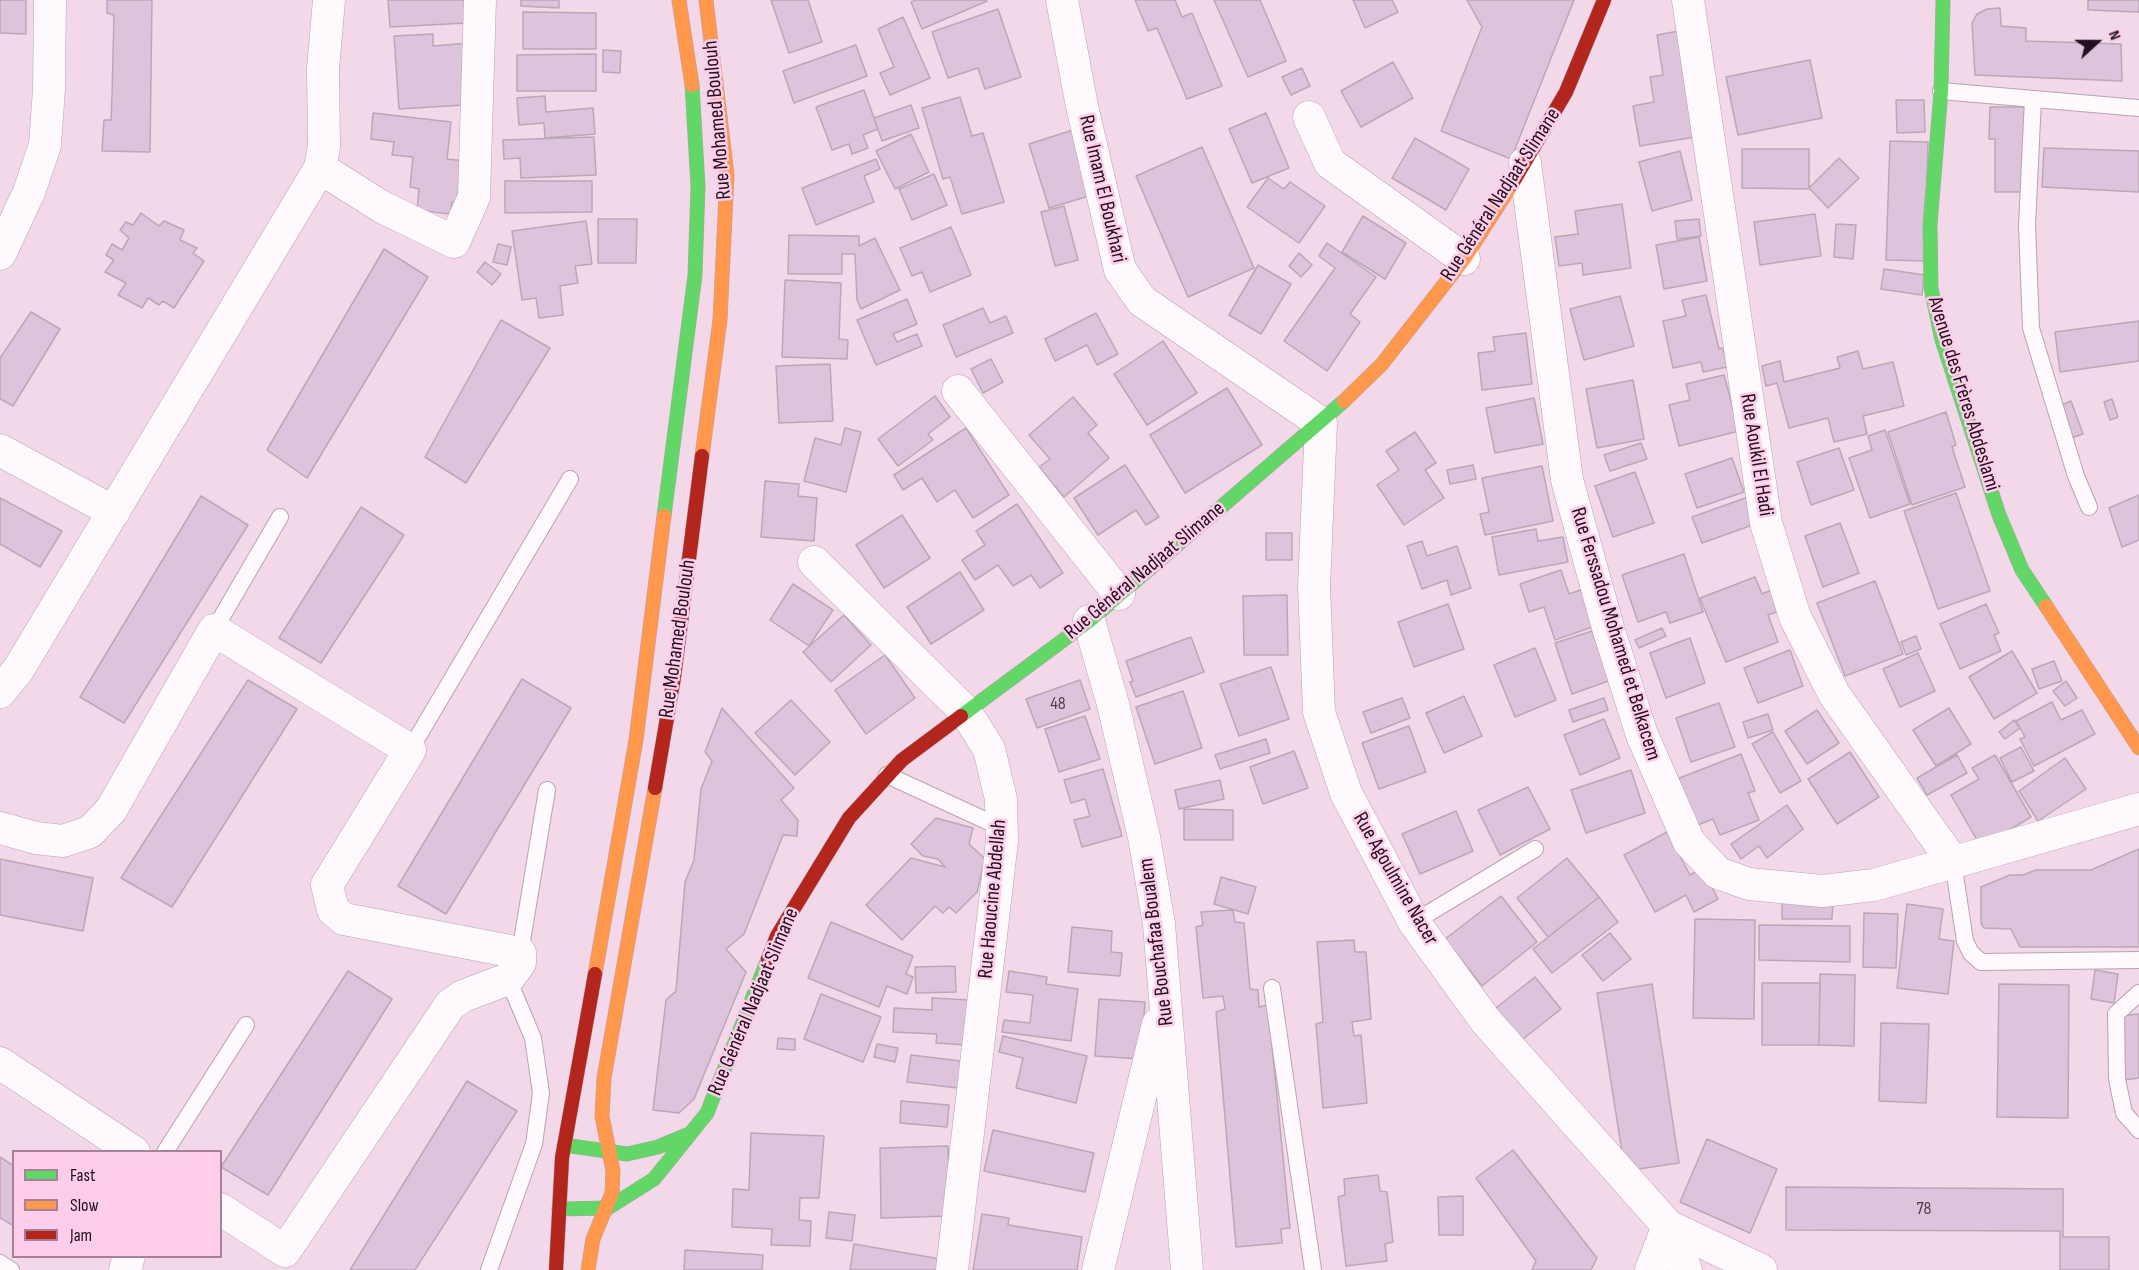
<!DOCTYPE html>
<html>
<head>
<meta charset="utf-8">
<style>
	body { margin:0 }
	#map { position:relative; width:2139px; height:1270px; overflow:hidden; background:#f2d8e8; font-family:"Sofia Sans Condensed",sans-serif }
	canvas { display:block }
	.legend { position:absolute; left:12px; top:1150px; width:210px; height:108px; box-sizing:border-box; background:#fdcdea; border:2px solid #a58298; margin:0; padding:8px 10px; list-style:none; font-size:18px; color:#22111c }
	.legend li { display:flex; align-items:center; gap:12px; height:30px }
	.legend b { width:30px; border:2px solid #a58298 }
	.north { position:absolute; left:2067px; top:12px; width:60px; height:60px; -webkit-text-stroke:4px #fdcdea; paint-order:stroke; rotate:69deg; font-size:16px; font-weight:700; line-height:24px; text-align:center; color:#22111c }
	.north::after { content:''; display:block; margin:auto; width:21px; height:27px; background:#22111c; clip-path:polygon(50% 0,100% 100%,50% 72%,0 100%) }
</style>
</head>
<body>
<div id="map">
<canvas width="2139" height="1270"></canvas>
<ul class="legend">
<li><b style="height:8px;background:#63d668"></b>Fast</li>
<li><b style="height:8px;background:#ff974d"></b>Slow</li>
<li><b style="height:8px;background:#b3261e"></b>Jam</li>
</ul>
<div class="north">N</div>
</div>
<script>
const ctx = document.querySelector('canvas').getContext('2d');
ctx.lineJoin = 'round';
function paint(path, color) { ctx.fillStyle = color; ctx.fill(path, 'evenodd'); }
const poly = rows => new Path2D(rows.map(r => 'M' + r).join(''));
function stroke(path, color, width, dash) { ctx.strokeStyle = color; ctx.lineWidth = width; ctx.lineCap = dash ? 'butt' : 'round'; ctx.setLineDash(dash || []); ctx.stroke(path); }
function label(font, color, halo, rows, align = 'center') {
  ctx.font = font + ' "Sofia Sans Condensed",sans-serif'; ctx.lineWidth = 5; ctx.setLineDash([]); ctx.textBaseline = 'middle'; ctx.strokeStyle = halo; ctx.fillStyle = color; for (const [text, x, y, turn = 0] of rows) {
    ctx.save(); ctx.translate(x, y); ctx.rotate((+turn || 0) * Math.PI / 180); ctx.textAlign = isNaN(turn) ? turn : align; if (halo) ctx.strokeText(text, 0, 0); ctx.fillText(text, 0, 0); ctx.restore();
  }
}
const building = poly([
	[0,0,26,0,26,34,0,33,0,0],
	[107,0,152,0,150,152,102,151,104,120,111,120,112,96,114,15,107,13,107,0],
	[388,0,466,0,467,23,390,27,388,0],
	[521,0,559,0,559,8,521,6,521,0],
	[771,0,808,0,822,42,789,53,771,0],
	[916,0,986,0,987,1,922,29,911,2,916,0],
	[1135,0,1175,0,1182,17,1192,13,1222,86,1187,99,1157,28,1148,31,1135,0],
	[1214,0,1260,0,1286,61,1248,77,1214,0],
	[1353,0,1392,0,1398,12,1365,28,1353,0],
	[1467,0,1574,0,1511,159,1441,131,1482,27,1467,0],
	[2088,0,2139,0,2139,12,2088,10,2088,0],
	[2000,8,2001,26,2026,28,2026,41,2121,44,2122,81,1975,75,1972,23,1977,14,1987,9,2000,8],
	[998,9,1021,77,985,89,978,68,948,78,932,32,998,9],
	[523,12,596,13,596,49,523,49,523,12],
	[903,17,930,78,890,95,880,73,894,67,878,29,903,17],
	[1679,31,1701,136,1640,146,1633,106,1654,102,1650,77,1663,75,1657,35,1679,31],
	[433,34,433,46,469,43,464,105,399,109,394,36,433,34],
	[856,45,867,76,794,103,783,71,856,45],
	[603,50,621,51,620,73,603,72,603,50],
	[596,54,596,91,517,91,517,55,596,54],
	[1810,60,1822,118,1738,135,1726,77,1810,60],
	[1393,62,1413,98,1361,127,1341,91,1393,62],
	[1302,68,1310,86,1291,95,1282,77,1302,68],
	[864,90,878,129,863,135,868,148,852,154,849,144,832,150,816,107,864,90],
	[545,96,546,112,593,108,595,134,545,138,544,123,519,125,517,98,545,96],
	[960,97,972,136,983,133,1004,202,962,214,950,177,943,179,922,108,960,97],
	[1896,100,1924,100,1925,132,1897,133,1896,100],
	[911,105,919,128,882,141,874,118,911,105],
	[1990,107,2025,107,2025,192,1995,192,1995,139,1989,139,1990,107],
	[373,113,451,122,447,159,466,161,469,204,452,202,450,214,417,210,419,189,410,187,413,157,392,155,394,142,371,139,373,113],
	[1266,113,1289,168,1252,183,1229,129,1266,113],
	[1079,128,1099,193,1049,208,1029,144,1079,128],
	[911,134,929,172,895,189,876,151,911,134],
	[594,137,596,175,521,178,520,158,504,159,503,140,594,137],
	[1415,138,1469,169,1446,210,1392,178,1415,138],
	[1890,141,1928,142,1925,261,1886,260,1890,141],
	[1202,147,1254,268,1188,297,1136,176,1202,147],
	[2044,148,2139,151,2139,192,2042,187,2044,148],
	[1742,149,1809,149,1809,189,1742,188,1742,149],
	[1680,151,1692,200,1652,211,1639,162,1680,151],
	[1839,158,1859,178,1828,208,1809,188,1839,158],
	[876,159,880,169,864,176,874,202,816,225,802,188,876,159],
	[934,174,947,205,912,220,899,189,934,174],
	[1268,178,1284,189,1290,182,1325,206,1299,243,1247,207,1268,178],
	[505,181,592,181,592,212,505,213,505,181],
	[1622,204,1631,268,1583,275,1582,263,1559,266,1555,237,1578,234,1575,211,1622,204],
	[1064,206,1078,260,1055,266,1041,212,1064,206],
	[141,213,159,226,164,221,184,230,180,240,197,248,193,253,204,261,174,308,163,301,159,305,148,298,142,308,118,295,126,283,105,272,114,260,106,255,112,244,122,250,129,238,120,230,126,222,133,225,141,213],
	[1815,214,1821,256,1760,265,1754,222,1815,214],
	[1363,216,1406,243,1385,279,1342,252,1363,216],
	[598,219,637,219,636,263,598,263,598,219],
	[1699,219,1701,236,1677,239,1675,221,1699,219],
	[586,221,592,264,575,266,578,283,560,286,563,315,539,318,536,298,522,300,512,231,586,221],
	[1836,224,1856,225,1853,259,1834,257,1836,224],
	[951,227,971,275,930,292,922,272,912,276,900,248,951,227],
	[789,235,859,236,859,246,875,238,900,290,861,309,857,300,855,254,842,254,842,274,788,274,789,235],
	[1699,237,1707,281,1664,289,1656,245,1699,237],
	[1327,243,1376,277,1350,314,1360,322,1327,371,1284,341,1335,268,1319,256,1327,243],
	[498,244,511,247,507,265,493,262,498,244],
	[384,249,428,277,307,478,267,450,384,249],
	[1299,253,1312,265,1301,277,1289,266,1299,253],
	[485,262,501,274,492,285,477,272,485,262],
	[1258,265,1291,284,1261,334,1229,315,1258,265],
	[1884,269,1924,275,1922,295,1881,289,1884,269],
	[785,280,841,283,839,339,848,340,847,359,782,357,785,280],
	[1706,295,1719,349,1723,348,1727,367,1703,372,1701,362,1673,368,1663,321,1686,316,1682,300,1706,295],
	[1620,296,1634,346,1584,360,1570,309,1620,296],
	[907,299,917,324,893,334,897,342,917,334,922,346,876,365,857,320,907,299],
	[983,308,990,323,1006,316,1013,333,956,357,943,325,983,308],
	[31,312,60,329,13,406,0,399,0,358,31,312],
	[1096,313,1118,354,1097,365,1087,345,1055,361,1045,339,1096,313],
	[501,320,550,348,466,483,425,457,501,320],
	[2139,321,2139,361,2060,372,2055,332,2139,321],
	[1526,333,1532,384,1482,390,1478,353,1495,351,1493,337,1526,333],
	[1163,341,1197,393,1147,425,1114,374,1163,341],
	[1858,351,1863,369,1893,362,1904,406,1863,416,1867,434,1834,442,1828,418,1789,428,1777,383,1766,386,1762,366,1780,361,1784,382,1840,368,1837,357,1858,351],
	[991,359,1003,382,983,393,971,369,991,359],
	[830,364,833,421,779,423,776,366,830,364],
	[1724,375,1739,431,1679,446,1669,405,1690,400,1686,384,1724,375],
	[1633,380,1644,439,1597,448,1586,389,1633,380],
	[1227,388,1262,445,1185,493,1150,435,1227,388],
	[935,396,950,417,928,434,933,440,898,466,878,439,935,396],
	[1073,397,1097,425,1088,433,1109,458,1064,497,1039,467,1050,459,1029,435,1073,397],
	[1534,398,1543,444,1495,453,1486,408,1534,398],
	[2112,399,2118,417,2110,420,2104,402,2112,399],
	[2071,401,2083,434,2071,438,2059,406,2071,401],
	[1946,412,1956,445,1952,447,1965,487,1912,505,1888,432,1946,412],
	[845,428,861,432,846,492,804,481,815,438,841,445,845,428],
	[966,428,1009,495,973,518,955,490,937,502,922,478,903,490,894,475,966,428],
	[1885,430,1910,504,1870,518,1849,458,1872,450,1868,436,1885,430],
	[1415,432,1436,463,1425,470,1444,498,1404,525,1377,485,1399,470,1386,451,1415,432],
	[1641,443,1647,459,1610,471,1604,455,1641,443],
	[1839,448,1854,490,1811,505,1797,462,1839,448],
	[1732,458,1744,492,1697,508,1685,474,1732,458],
	[1125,465,1159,517,1146,525,1136,510,1098,535,1074,498,1125,465],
	[1473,465,1476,479,1450,484,1447,470,1473,465],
	[1542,466,1553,521,1485,535,1480,514,1489,512,1482,478,1542,466],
	[1635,472,1654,523,1613,537,1595,486,1635,472],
	[765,481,799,484,798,496,817,498,814,541,761,537,765,481],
	[1956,493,1990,591,1938,609,1904,511,1956,493],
	[2139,495,2139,540,2122,547,2109,508,2139,495],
	[201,496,248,525,124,723,80,697,201,496],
	[1751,496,1761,522,1702,543,1692,517,1751,496],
	[0,498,62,531,40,567,0,544,0,498],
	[1017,504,1063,573,1040,588,1031,575,1013,586,998,565,975,580,962,560,985,545,976,531,1017,504],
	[361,507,404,535,321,663,279,638,361,507],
	[902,515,930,558,884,588,856,545,902,515],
	[1840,523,1859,573,1823,587,1805,536,1840,523],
	[1536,529,1538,541,1563,537,1568,562,1499,575,1492,537,1536,529],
	[1266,533,1292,533,1292,560,1266,560,1266,533],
	[1422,541,1427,556,1457,546,1471,588,1451,595,1447,580,1422,589,1407,546,1422,541],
	[1684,554,1703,612,1670,623,1666,612,1638,622,1622,575,1684,554],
	[1561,570,1569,594,1583,589,1595,626,1555,640,1544,607,1529,612,1520,584,1561,570],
	[960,572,984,610,931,644,907,607,960,572],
	[1755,577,1762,594,1779,587,1787,608,1768,615,1778,642,1726,662,1700,598,1755,577],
	[1875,581,1903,654,1845,676,1817,603,1875,581],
	[793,584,833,610,809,646,770,620,793,584],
	[1287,595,1288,655,1244,655,1243,596,1287,595],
	[1448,604,1464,649,1414,667,1398,622,1448,604],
	[1986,604,1999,633,1994,635,2001,651,1960,669,1940,624,1986,604],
	[844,615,871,645,831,682,803,652,844,615],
	[1662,628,1666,636,1639,648,1635,640,1662,628],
	[1592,631,1601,656,1614,679,1572,694,1555,643,1592,631],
	[1916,636,1921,649,1906,655,1901,642,1916,636],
	[1191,637,1204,672,1136,697,1130,682,1133,681,1126,661,1191,637],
	[1690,638,1705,683,1666,698,1650,653,1690,638],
	[1535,648,1556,700,1515,717,1494,665,1535,648],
	[1790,650,1803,686,1758,703,1744,668,1790,650],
	[2012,651,2037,693,1994,719,1969,677,2012,651],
	[1918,653,1935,691,1900,707,1883,669,1918,653],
	[885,655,915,698,866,734,835,690,885,655],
	[2054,661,2062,681,2039,689,2032,669,2054,661],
	[1271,667,1289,719,1239,736,1220,684,1271,667],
	[522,679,571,708,446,914,398,886,522,679],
	[248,680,297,709,172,907,121,878,248,680],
	[1080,680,1090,709,1037,728,1026,699,1080,680],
	[2066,681,2077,698,2065,706,2053,691,2066,681],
	[1183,691,1202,748,1155,764,1136,707,1183,691],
	[1464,696,1482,736,1444,753,1426,713,1464,696],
	[1402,698,1410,718,1371,733,1363,712,1402,698],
	[1604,698,1608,710,1573,722,1569,710,1604,698],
	[791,700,830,742,795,775,755,733,791,700],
	[2052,702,2061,720,2082,710,2095,734,2034,766,2020,739,2025,737,2016,721,2052,702],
	[1719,703,1735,747,1691,762,1676,718,1719,703],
	[722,708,794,788,781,800,798,820,797,836,783,835,744,934,726,949,746,972,694,1099,679,1113,653,1110,666,1000,676,991,685,882,694,860,701,789,712,761,705,752,722,708],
	[1949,708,1971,744,1936,766,1913,730,1949,708],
	[1817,710,1839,743,1807,764,1785,731,1817,710],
	[1768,714,1773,730,1748,738,1743,722,1768,714],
	[1085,716,1100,759,1059,772,1045,729,1085,716],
	[1604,719,1620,758,1580,775,1564,735,1604,719],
	[2014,720,2020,728,2005,739,1999,732,2014,720],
	[1409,726,1426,772,1379,789,1362,743,1409,726],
	[1773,732,1801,781,1780,793,1752,744,1773,732],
	[1266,739,1270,753,1220,769,1215,755,1266,739],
	[2021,747,2034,771,2012,782,2000,758,2021,747],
	[1294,751,1308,788,1263,804,1250,767,1294,751],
	[1850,752,1879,797,1837,824,1808,779,1850,752],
	[1741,754,1755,791,1748,793,1759,820,1720,835,1713,819,1695,826,1677,779,1741,754],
	[1957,755,1967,773,1927,795,1917,778,1957,755],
	[1995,755,2031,817,1981,847,1951,795,1979,779,1972,768,1995,755],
	[2065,758,2086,789,2038,821,2019,791,2065,758],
	[1103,769,1122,836,1082,847,1074,820,1090,816,1085,799,1071,803,1064,780,1103,769],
	[1631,770,1645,813,1586,833,1571,790,1631,770],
	[1220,780,1224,799,1179,809,1175,790,1220,780],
	[1528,787,1550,829,1500,855,1478,810,1528,787],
	[1787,805,1803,829,1767,858,1759,846,1741,859,1731,844,1787,805],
	[1184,809,1233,810,1233,840,1184,840,1184,809],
	[1456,811,1473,851,1420,874,1402,834,1456,811],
	[936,818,973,828,969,844,985,859,977,892,956,913,949,907,943,913,935,906,902,940,866,905,911,858,945,867,938,859,923,856,911,844,936,818],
	[1667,832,1690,875,1702,868,1718,899,1694,912,1686,895,1655,912,1624,855,1667,832],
	[2139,849,2139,947,2020,947,2011,929,1984,928,1981,923,1981,887,2010,875,2023,875,2036,870,2091,870,2139,849],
	[1567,858,1599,897,1548,937,1517,898,1567,858],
	[0,859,93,878,83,931,0,915,0,859],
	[1221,877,1256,887,1248,914,1214,904,1221,877],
	[1501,896,1537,942,1482,986,1445,939,1501,896],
	[1599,897,1618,922,1552,973,1533,949,1599,897],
	[1782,898,1833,899,1832,919,1782,919,1782,898],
	[1907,904,1943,909,1939,939,1954,941,1948,994,1897,988,1907,904],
	[1233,910,1235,922,1244,923,1250,989,1258,990,1259,1007,1268,1005,1290,1228,1281,1229,1282,1243,1236,1247,1216,1012,1225,1009,1223,996,1203,998,1196,927,1203,925,1201,912,1233,910],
	[1864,913,1898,914,1896,968,1863,967,1864,913],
	[1695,919,1755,920,1754,1019,1693,1018,1695,919],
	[831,922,913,956,906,974,913,977,907,994,887,986,879,1007,808,978,831,922],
	[1759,925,1850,926,1850,962,1759,960,1759,925],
	[1072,927,1112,931,1111,952,1122,953,1120,976,1068,972,1072,927],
	[1610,933,1631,959,1603,981,1582,955,1610,933],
	[1354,940,1355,952,1366,952,1371,1019,1352,1022,1354,1036,1361,1035,1367,1103,1323,1108,1316,1024,1323,1022,1317,942,1354,940],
	[955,966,956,992,916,993,915,967,955,966],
	[2095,970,2118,974,2114,1003,2091,999,2095,970],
	[348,971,392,999,268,1195,221,1167,348,971],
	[1009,971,1047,977,1046,984,1078,989,1071,1041,1002,1032,1004,1020,1030,1023,1033,995,1006,992,1009,971],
	[1820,974,1855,975,1854,1046,1819,1045,1820,974],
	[1535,977,1561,1009,1518,1043,1492,1011,1535,977],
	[1762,983,1820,983,1819,1045,1762,1045,1762,983],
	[1652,984,1679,1163,1625,1171,1597,993,1652,984],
	[1999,984,2069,985,2068,1118,1997,1117,1999,984],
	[821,994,881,1017,863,1062,804,1039,821,994],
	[932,998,969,1000,967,1045,936,1043,937,1034,893,1032,894,1008,932,1010,932,998],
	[1099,999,1145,1002,1141,1059,1095,1056,1099,999],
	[2139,1014,2139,1078,2124,1080,2118,1016,2139,1014],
	[1881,1023,1929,1024,1926,1103,1879,1101,1881,1023],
	[1003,1036,1087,1056,1076,1103,1016,1088,1023,1058,999,1052,1003,1036],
	[778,1038,795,1039,795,1050,777,1049,778,1038],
	[877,1044,898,1048,895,1062,874,1057,877,1044],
	[911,1055,961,1061,958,1088,907,1082,911,1055],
	[467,1081,517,1111,415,1270,350,1270,467,1081],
	[901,1101,949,1105,947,1127,900,1123,901,1101],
	[993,1130,1094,1153,1085,1192,984,1171,993,1130],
	[751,1133,824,1136,819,1198,800,1198,799,1220,811,1221,810,1246,771,1245,772,1229,732,1227,733,1189,749,1190,751,1133],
	[1707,1139,1777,1169,1750,1233,1680,1202,1707,1139],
	[948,1146,950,1216,881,1218,880,1148,948,1146],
	[1513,1150,1597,1258,1591,1270,1532,1270,1536,1261,1476,1178,1513,1150],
	[0,1157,14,1166,14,1226,0,1218,0,1157],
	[1378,1175,1380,1191,1387,1192,1393,1242,1385,1244,1387,1261,1346,1266,1338,1197,1345,1195,1344,1179,1378,1175],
	[1786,1187,2063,1189,2063,1237,2109,1237,2109,1270,2060,1270,2060,1231,1786,1230,1786,1187],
	[1463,1196,1463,1235,1439,1235,1438,1197,1463,1196],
	[829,1212,855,1215,852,1241,826,1238,829,1212],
	[982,1214,1009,1218,1008,1225,1082,1237,1077,1270,973,1270,982,1214],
	[854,1244,946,1260,944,1270,850,1270,854,1244],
	[685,1250,763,1255,762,1270,684,1270,685,1250]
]);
const lane = poly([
	[1941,91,2139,108],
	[2033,99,2027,226,2031,328,2076,476,2089,507],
	[214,630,280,517],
	[410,750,570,479],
	[887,775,1002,828],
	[1953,862,1965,941,1971,953,1981,962,2139,960],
	[1414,922,1535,849],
	[520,953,547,790],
	[1272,988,1313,1270],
	[2139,993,2116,1014,2117,1079,2124,1113,2139,1130],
	[165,1152,246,1025],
	[0,1263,11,1270],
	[489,1270,534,1144,541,1093,533,1038,508,979]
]);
const street = poly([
	[1062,0,1082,106,1120,270,1142,301,1321,423,1314,586,1319,712,1346,793,1414,922,1485,1020,1668,1226,1761,1270],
	[1688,0,1766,523,1795,617,1834,694,1953,862],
	[1309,117,1330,163,1464,259],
	[1525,163,1567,480,1609,631,1642,735,1689,842,1718,873,1749,884,1822,891,1874,885,2139,809],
	[320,168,382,207,454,242,474,197,480,0],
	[0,254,29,192,45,145,49,89,50,0],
	[958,391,1119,594],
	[0,450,114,512],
	[814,562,965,711,989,749,1001,799,1002,841,952,1270],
	[1089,621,1113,704,1144,837,1159,924,1187,1270],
	[0,692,18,670,320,168,324,147,323,69,329,0],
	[0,828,36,838,63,841,90,832,111,810,214,630,410,750,327,885,333,910,344,919,520,953,520,963,508,979,463,996,450,1005,285,1251,220,1209],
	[0,1063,134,1152],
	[1668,1226,1686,1270],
	[125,1270,129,1256],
	[1098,1270,1158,1024],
	[1651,1270,1668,1226]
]);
const fast = poly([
	[1943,0,1941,91,1930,225,1931,288,1942,340,1999,515,2022,570,2046,606],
	[664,516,695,275,698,186,692,85],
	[961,716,1089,621,1344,401],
	[564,1145,627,1154,658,1147,689,1134],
	[559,1209,608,1208,654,1179,707,1113,768,959]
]);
const slow = poly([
	[679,0,692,85],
	[1344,401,1382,364,1464,259,1512,184],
	[702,456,720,320,727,175,706,0],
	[2046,606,2139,748],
	[595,974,636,740,664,516],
	[588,1270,593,1239,612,1193,613,1171,602,1116,604,1078,655,788]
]);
const jam = poly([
	[1512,184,1566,92,1604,0],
	[655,788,674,677,702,456],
	[768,959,777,936,849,818,902,760,961,716],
	[556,1270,562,1158,595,974]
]);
const numberNames = [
	["48",1058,704],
	["78",1924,1209]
];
const streetNames = [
	["Rue Mohamed Boulouh",718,120,-95],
	["Rue Imam El Boukhari",1102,189,77],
	["Rue Général Nadjaat Slimane",1501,195,-57],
	["Avenue des Frères Abdeslami",1963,394,73],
	["Rue Aoukil El Hadi",1756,455,81],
	["Rue Général Nadjaat Slimane",1145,571,-40],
	["Rue Ferssadou Mohamed et Belkacem",1615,634,73],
	["Rue Mohamed Boulouh",678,639,-82],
	["Rue Agoulmine Nacer",1395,879,60],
	["Rue Haoucine Abdellah",993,899,-85],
	["Rue Bouchafaa Boualem",1157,942,-97],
	["Rue Général Nadjaat Slimane",754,1002,-67]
];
paint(building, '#ddc3db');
stroke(building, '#baa8b7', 1.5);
stroke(lane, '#b8a4b0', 18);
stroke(street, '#b8a4b0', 33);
stroke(fast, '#b8a4b0', 15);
stroke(slow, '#b8a4b0', 15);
stroke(jam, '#b8a4b0', 15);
stroke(lane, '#fdf9fc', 16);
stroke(street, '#fdf9fc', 32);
stroke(fast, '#63d668', 14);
stroke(slow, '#ff974d', 14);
stroke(jam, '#b3261e', 14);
label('18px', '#523e4d', null, numberNames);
label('21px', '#22111c', '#fdcdea', streetNames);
</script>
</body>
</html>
